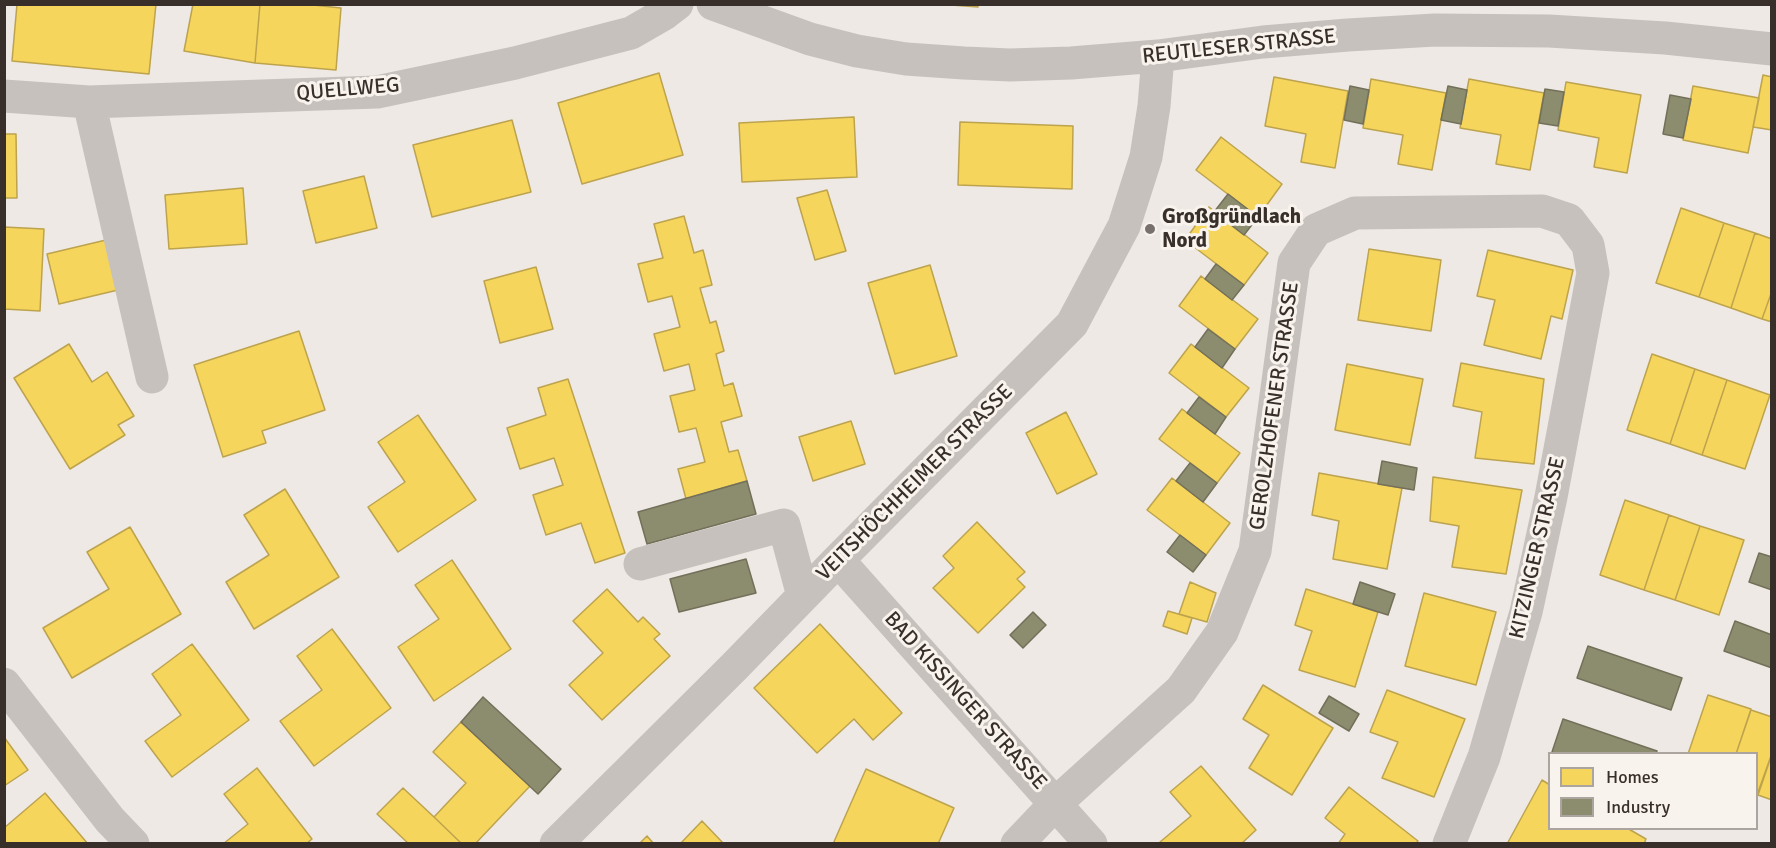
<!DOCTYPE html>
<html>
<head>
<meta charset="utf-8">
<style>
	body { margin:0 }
	#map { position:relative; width:1776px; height:848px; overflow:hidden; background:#eee9e4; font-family:Signika,sans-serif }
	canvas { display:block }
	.frame { position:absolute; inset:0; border:6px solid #382f2b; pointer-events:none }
	.legend { position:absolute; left:1548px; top:752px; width:210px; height:78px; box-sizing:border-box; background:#f9f3ed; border:2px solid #aca59f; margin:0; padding:8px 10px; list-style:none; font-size:18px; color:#382f2b }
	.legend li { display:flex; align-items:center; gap:12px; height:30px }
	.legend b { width:30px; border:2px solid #aca59f }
</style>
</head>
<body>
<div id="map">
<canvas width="1776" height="848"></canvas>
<div class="frame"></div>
<ul class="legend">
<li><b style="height:16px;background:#f6d55c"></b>Homes</li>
<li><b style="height:16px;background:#8c8c6e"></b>Industry</li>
</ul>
</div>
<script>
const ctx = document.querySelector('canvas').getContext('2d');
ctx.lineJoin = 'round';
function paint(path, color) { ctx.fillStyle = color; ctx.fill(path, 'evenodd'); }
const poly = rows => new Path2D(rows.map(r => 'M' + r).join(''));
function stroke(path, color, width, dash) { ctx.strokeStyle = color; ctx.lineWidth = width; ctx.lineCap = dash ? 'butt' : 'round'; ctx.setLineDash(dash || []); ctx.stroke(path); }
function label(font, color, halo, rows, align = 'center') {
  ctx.font = font + ' Signika,sans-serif'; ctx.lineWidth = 6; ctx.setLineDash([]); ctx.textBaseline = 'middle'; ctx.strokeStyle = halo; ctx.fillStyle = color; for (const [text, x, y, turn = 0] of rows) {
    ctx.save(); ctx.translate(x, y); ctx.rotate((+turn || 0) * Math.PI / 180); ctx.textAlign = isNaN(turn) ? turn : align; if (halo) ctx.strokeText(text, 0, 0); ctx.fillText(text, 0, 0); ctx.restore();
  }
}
const homes = poly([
	[17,4,156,4,149,74,12,61,17,4],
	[193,4,260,4,255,63,184,51,193,4],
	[260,4,304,4,341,8,336,70,255,63,260,4],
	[938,4,978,4,978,7,938,4],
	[659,73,683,155,582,184,558,103,659,73],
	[1763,75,1772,77,1772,130,1753,127,1763,75],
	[1274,77,1348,91,1335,168,1301,162,1306,134,1265,126,1274,77],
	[1371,79,1446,93,1432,170,1398,164,1403,135,1363,128,1371,79],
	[1469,79,1544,93,1530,170,1496,164,1501,135,1460,128,1469,79],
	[1566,82,1641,95,1627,173,1594,167,1599,138,1558,130,1566,82],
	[1693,86,1759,98,1748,153,1683,140,1693,86],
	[854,117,857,177,742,182,739,123,854,117],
	[512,120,531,192,432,217,413,145,512,120],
	[960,122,1073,126,1072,189,958,185,960,122],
	[4,134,16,134,17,198,4,198,4,134],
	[1221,137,1282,184,1258,217,1196,170,1221,137],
	[364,176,377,228,316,243,303,191,364,176],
	[243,188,247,244,169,249,165,195,243,188],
	[827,190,846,251,815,260,797,198,827,190],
	[1209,207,1268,253,1244,285,1185,240,1209,207],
	[1681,208,1724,223,1699,297,1656,283,1681,208],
	[684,216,694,253,703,250,712,285,700,288,710,323,716,321,724,351,716,354,724,386,733,383,742,416,721,422,729,452,738,450,747,481,686,499,678,469,705,462,696,428,679,432,670,396,695,390,689,364,664,371,654,334,680,327,672,296,648,302,638,264,663,258,654,224,684,216],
	[1724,223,1755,233,1731,308,1699,297,1724,223],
	[4,227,44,229,40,311,4,309,4,227],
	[1755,233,1772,239,1772,291,1762,319,1731,308,1755,233],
	[106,240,118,290,59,304,47,254,106,240],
	[1369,249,1441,260,1431,331,1358,320,1369,249],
	[1488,250,1573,270,1562,319,1551,316,1541,359,1484,345,1495,300,1477,296,1488,250],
	[930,265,957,356,895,374,868,283,930,265],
	[536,267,553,329,500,343,484,281,536,267],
	[1201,276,1258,319,1235,349,1179,306,1201,276],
	[1772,291,1772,322,1762,319,1772,291],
	[299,331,325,410,262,431,266,443,223,457,194,365,299,331],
	[69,344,92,382,107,372,134,416,118,425,125,435,70,469,14,378,69,344],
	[1191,344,1249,388,1226,417,1169,373,1191,344],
	[1652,354,1695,369,1670,444,1627,430,1652,354],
	[1461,363,1544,379,1534,464,1475,458,1482,412,1453,406,1461,363],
	[1347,364,1423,379,1410,445,1335,430,1347,364],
	[1695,369,1727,380,1702,455,1670,444,1695,369],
	[568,379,625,553,595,563,581,523,546,535,533,495,563,485,554,458,520,469,507,428,546,415,538,388,568,379],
	[1727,380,1770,395,1745,469,1702,455,1727,380],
	[1182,409,1240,453,1217,483,1159,439,1182,409],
	[1066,412,1097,474,1057,494,1026,433,1066,412],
	[418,415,476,500,398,552,368,507,405,482,378,442,418,415],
	[851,421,865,464,813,481,799,437,851,421],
	[1319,473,1402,488,1387,569,1333,559,1339,521,1312,515,1319,473],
	[1433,477,1522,490,1506,574,1452,567,1459,526,1430,521,1433,477],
	[1172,478,1230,523,1206,555,1147,510,1172,478],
	[285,489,339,577,254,629,226,582,269,555,244,515,285,489],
	[1625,500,1669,515,1644,590,1600,575,1625,500],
	[1669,515,1700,526,1675,600,1644,590,1669,515],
	[977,522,1025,572,1017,579,1025,587,978,633,933,588,954,568,943,556,977,522],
	[1700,526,1744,540,1719,615,1675,600,1700,526],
	[130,527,181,614,72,678,43,628,109,589,87,552,130,527],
	[452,560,511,649,434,701,398,647,439,619,415,585,452,560],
	[1190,582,1216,593,1207,622,1179,614,1190,582],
	[607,589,638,622,643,617,660,634,654,639,670,656,602,720,569,685,603,653,573,621,607,589],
	[1306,589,1378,612,1355,687,1299,670,1312,631,1295,625,1306,589],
	[1424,593,1496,612,1476,685,1405,666,1424,593],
	[1168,611,1192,618,1187,634,1163,626,1168,611],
	[820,624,902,713,873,740,854,719,817,753,754,688,820,624],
	[332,629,391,708,314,766,280,721,322,690,297,656,332,629],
	[192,644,249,720,172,777,145,741,181,715,152,674,192,644],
	[1263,685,1333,728,1292,795,1249,768,1269,735,1243,719,1263,685],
	[1387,690,1465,719,1434,797,1382,778,1398,742,1370,732,1387,690],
	[1708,695,1751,709,1736,754,1688,754,1708,695],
	[1751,710,1772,717,1772,753,1757,795,1756,754,1736,754,1751,710],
	[461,722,530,786,475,844,462,844,434,817,466,783,433,752,461,722],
	[4,737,28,770,4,786,4,737],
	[1772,754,1772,800,1758,795,1772,754],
	[1201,766,1256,830,1241,844,1161,844,1160,842,1191,816,1170,792,1201,766],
	[257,768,312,839,306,844,223,844,248,824,224,794,257,768],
	[866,769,954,808,938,844,833,844,866,769],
	[1542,780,1550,785,1550,828,1627,828,1646,839,1644,844,1507,844,1542,780],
	[1349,787,1418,841,1415,844,1338,844,1345,834,1325,818,1349,787],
	[403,788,434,817,462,844,409,844,377,814,403,788],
	[45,793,88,844,4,844,4,828,45,793],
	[702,821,724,844,680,844,702,821],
	[647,836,654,844,639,844,647,836]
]);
const industry = poly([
	[1350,86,1369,90,1363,124,1344,120,1350,86],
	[1448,86,1467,90,1461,124,1441,120,1448,86],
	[1545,89,1564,92,1558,126,1539,123,1545,89],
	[1670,95,1691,99,1683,138,1663,134,1670,95],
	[1228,194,1258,217,1244,235,1214,212,1228,194],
	[1216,264,1244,285,1232,300,1205,279,1216,264],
	[1208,329,1235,349,1222,368,1195,347,1208,329],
	[1199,397,1226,417,1215,434,1187,413,1199,397],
	[1382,461,1417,468,1414,490,1378,484,1382,461],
	[1190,463,1217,483,1203,502,1176,481,1190,463],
	[747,481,756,514,647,544,638,512,747,481],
	[1180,535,1206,555,1193,572,1167,552,1180,535],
	[1759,553,1772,557,1772,590,1749,582,1759,553],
	[746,559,756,593,679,612,670,579,746,559],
	[1360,582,1395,594,1388,615,1353,604,1360,582],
	[1033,612,1046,625,1023,648,1010,635,1033,612],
	[1735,621,1772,635,1772,668,1724,651,1735,621],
	[1588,646,1682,678,1671,710,1577,678,1588,646],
	[1329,696,1359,714,1349,731,1319,713,1329,696],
	[483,697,561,769,538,794,461,722,483,697],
	[1563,719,1657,751,1656,754,1557,754,1552,752,1563,719]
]);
const minor = poly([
	[713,4,810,39,857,51,906,59,964,63,1010,65,1071,63,1158,56,1263,42,1348,35,1435,30,1549,31,1665,38,1772,49],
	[4,96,89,102,377,92,515,63,631,33,664,14,677,4],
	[89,102,152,377],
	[838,560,1091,844],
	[640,564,784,525,803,596],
	[4,684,110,820,133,844],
	[556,844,734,667,838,560,1072,324,1124,226,1146,157,1154,106,1158,56],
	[1017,844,1056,803,1181,690,1222,632,1255,551,1294,263,1316,230,1355,213,1542,211,1569,220,1588,245,1593,273,1551,497,1526,612,1484,757,1449,844]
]);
const markers = [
	[1150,229,6,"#78706c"]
];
const streetNames = [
	["REUTLESER STRASSE",1239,47,-6],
	["QUELLWEG",348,90,-5],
	["GEROLZHOFENER STRASSE",1275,406,-82],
	["VEITSHÖCHHEIMER STRASSE",915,483,-45],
	["KITZINGER STRASSE",1538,548,-77],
	["BAD KISSINGER STRASSE",965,701,48]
];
const poiNames = [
	["Großgründlach",1162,217],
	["Nord",1162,241]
];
paint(homes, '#f6d55c');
stroke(homes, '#bda34d', 1.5);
paint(industry, '#8c8c6e');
stroke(industry, '#73705a', 1.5);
stroke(minor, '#c7c1bd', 33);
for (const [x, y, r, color] of markers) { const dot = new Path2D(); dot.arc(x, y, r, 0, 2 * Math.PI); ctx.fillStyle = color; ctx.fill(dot); stroke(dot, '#f9f3ed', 2); }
label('21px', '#382f2b', '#f9f3ed', streetNames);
label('bold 21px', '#382f2b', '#f9f3ed', poiNames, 'left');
</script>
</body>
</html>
